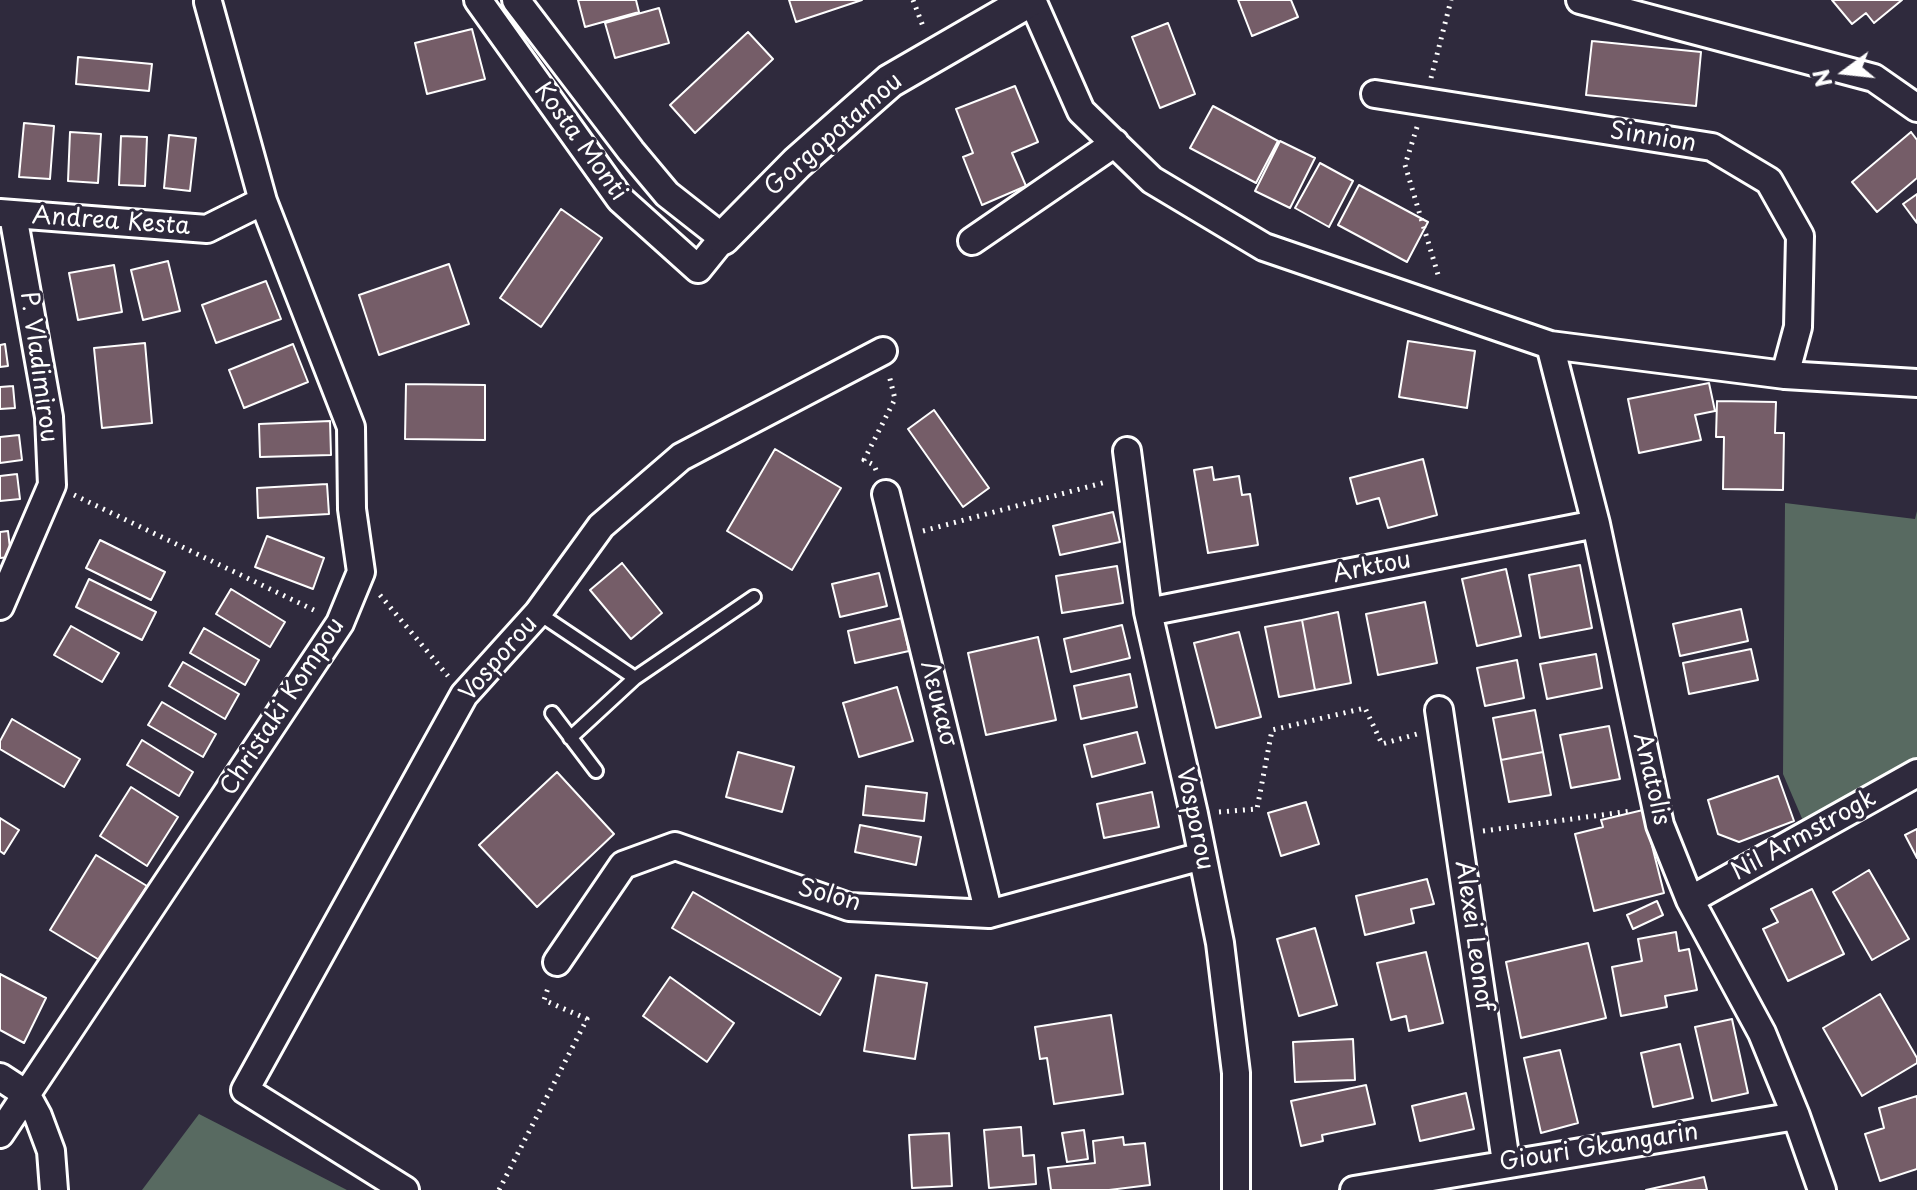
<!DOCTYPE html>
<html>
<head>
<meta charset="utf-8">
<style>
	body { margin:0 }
	#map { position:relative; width:1917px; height:1190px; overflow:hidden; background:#2f2a3d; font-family:"Playpen Sans",sans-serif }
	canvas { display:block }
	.north { position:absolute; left:1805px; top:32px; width:80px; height:80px; -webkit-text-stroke:6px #2f2a3d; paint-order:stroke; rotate:255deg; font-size:22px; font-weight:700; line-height:32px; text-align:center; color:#fff }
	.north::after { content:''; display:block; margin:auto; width:28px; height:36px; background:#fff; clip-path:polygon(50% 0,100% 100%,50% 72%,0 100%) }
</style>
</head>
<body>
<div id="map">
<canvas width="1917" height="1190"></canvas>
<div class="north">N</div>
</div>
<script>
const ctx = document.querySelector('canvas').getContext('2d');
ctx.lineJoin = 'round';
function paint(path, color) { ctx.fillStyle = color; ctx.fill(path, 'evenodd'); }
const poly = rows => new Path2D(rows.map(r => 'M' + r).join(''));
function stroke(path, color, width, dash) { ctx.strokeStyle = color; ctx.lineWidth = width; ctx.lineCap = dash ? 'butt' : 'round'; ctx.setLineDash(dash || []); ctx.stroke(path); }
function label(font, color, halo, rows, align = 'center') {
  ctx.font = font + ' "Playpen Sans",sans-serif'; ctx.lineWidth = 6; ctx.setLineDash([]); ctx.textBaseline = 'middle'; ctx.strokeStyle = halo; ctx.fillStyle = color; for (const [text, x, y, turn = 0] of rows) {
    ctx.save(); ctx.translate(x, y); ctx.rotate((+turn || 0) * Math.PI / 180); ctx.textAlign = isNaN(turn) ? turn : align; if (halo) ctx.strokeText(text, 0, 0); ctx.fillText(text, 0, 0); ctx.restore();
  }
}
const green = poly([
	[1785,503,1915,519,1917,511,1917,761,1804,823,1783,774],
	[199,1114,347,1190,142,1190]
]);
const building = poly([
	[578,0,636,0,639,12,585,27,578,0],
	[789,0,862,0,796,22,789,0],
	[1238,0,1291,0,1298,17,1252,36,1238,0],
	[1832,0,1902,0,1874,23,1866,13,1852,24,1832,0],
	[659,8,669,43,615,58,605,23,659,8],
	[1168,23,1195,94,1160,108,1132,37,1168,23],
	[472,29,485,79,427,94,415,43,472,29],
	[748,32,773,59,695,133,670,105,748,32],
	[1592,41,1701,52,1696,106,1586,95,1592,41],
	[78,57,152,64,149,91,76,84,78,57],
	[1015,86,1038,142,1012,153,1026,186,982,205,963,157,973,153,956,109,1015,86],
	[1213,106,1278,141,1256,183,1190,148,1213,106],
	[24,123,54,126,50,179,19,177,24,123],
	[70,132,101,134,98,183,68,181,70,132],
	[1911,132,1917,140,1917,178,1877,212,1852,182,1911,132],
	[169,135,196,138,190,191,164,188,169,135],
	[121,136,147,137,145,186,119,185,121,136],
	[1280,141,1315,158,1290,208,1255,191,1280,141],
	[1320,163,1353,181,1329,227,1295,208,1320,163],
	[1359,185,1428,222,1407,262,1338,225,1359,185],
	[1917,194,1917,223,1903,204,1917,194],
	[561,209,602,238,541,327,500,298,561,209],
	[168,261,180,311,143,320,131,270,168,261],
	[449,264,469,324,379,355,359,295,449,264],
	[114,265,122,312,78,320,69,273,114,265],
	[266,281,281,319,216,343,202,305,266,281],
	[1408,341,1475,351,1467,408,1399,397,1408,341],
	[145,343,152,423,102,428,94,348,145,343],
	[5,344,8,366,0,367,0,345,5,344],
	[293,344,308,382,244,408,229,370,293,344],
	[1709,383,1715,411,1695,415,1701,440,1639,453,1628,399,1709,383],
	[406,384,485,385,485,440,405,439,406,384],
	[13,386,15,408,0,409,0,387,13,386],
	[1717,401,1776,402,1775,433,1784,433,1783,490,1723,489,1724,437,1716,437,1717,401],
	[934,410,989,488,963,507,908,429,934,410],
	[330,421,331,455,260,457,259,424,330,421],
	[19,435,22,460,0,463,0,437,19,435],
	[775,449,841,488,792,570,727,531,775,449],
	[1423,459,1437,515,1388,528,1379,498,1357,504,1350,478,1423,459],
	[1212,467,1214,480,1239,476,1242,495,1250,494,1258,545,1208,553,1194,470,1212,467],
	[17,474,20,499,0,501,0,476,17,474],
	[327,484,329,514,258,518,257,488,327,484],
	[1113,512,1120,542,1060,555,1053,526,1113,512],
	[8,531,11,557,0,558,0,532,8,531],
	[267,536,324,558,313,589,255,567,267,536],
	[100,540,165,572,151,600,86,568,100,540],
	[622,563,662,613,631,639,590,590,622,563],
	[1580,565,1592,628,1540,638,1529,575,1580,565],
	[1117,566,1123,603,1062,613,1056,576,1117,566],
	[1506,569,1521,636,1477,646,1462,579,1506,569],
	[879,573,887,606,840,617,832,584,879,573],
	[89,579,156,612,142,640,76,607,89,579],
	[231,589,285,622,270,647,216,614,231,589],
	[1425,602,1437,663,1378,675,1366,614,1425,602],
	[1741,609,1748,641,1680,656,1673,624,1741,609],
	[1338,612,1351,683,1315,690,1302,620,1338,612],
	[902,618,909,651,855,663,848,631,902,618],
	[1302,620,1315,690,1279,697,1265,627,1302,620],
	[1122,625,1130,658,1071,672,1064,639,1122,625],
	[71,626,119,653,102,682,54,655,71,626],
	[204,628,259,660,245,685,190,653,204,628],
	[1239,632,1261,717,1216,728,1194,643,1239,632],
	[1038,637,1056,720,986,735,968,653,1038,637],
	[1751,649,1758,680,1689,694,1683,663,1751,649],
	[1596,654,1602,688,1547,699,1540,664,1596,654],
	[1517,660,1524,698,1485,706,1477,668,1517,660],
	[183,662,239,694,225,719,169,686,183,662],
	[1130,674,1137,707,1081,719,1074,686,1130,674],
	[897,687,913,741,859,757,843,703,897,687],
	[162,702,216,734,203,757,148,725,162,702],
	[1535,710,1543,752,1501,760,1493,718,1535,710],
	[12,719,80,759,64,787,0,749,0,741,12,719],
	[1609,726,1620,779,1571,788,1560,735,1609,726],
	[1137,732,1145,763,1092,777,1084,745,1137,732],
	[142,740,193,772,179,796,127,765,142,740],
	[738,752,794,767,782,812,726,797,738,752],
	[1543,752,1551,795,1509,802,1501,760,1543,752],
	[557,772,614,834,537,907,479,845,557,772],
	[1778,776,1794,821,1739,842,1718,834,1708,800,1778,776],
	[866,786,927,793,924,821,863,815,866,786],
	[131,787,178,817,147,866,100,836,131,787],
	[1152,792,1159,827,1104,838,1097,804,1152,792],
	[1306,802,1319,844,1281,856,1268,813,1306,802],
	[1643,810,1664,893,1594,911,1575,834,1603,827,1601,820,1643,810],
	[0,818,19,830,4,854,0,851,0,818],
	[860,825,921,837,916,865,855,852,860,825],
	[1917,829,1917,858,1905,835,1917,829],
	[96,855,147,886,101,961,50,930,96,855],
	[1869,870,1909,939,1872,960,1833,892,1869,870],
	[1427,879,1434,904,1411,909,1414,923,1365,935,1356,896,1427,879],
	[1812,889,1844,954,1788,981,1763,929,1778,922,1771,909,1812,889],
	[693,892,841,978,820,1015,672,928,693,892],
	[1657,901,1663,915,1633,929,1627,915,1657,901],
	[1315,928,1337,1005,1299,1016,1277,939,1315,928],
	[1676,932,1679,951,1689,949,1697,990,1665,996,1667,1007,1621,1016,1612,967,1642,961,1638,939,1676,932],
	[1588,943,1606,1018,1521,1038,1506,962,1588,943],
	[1426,952,1443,1023,1409,1031,1406,1016,1391,1020,1377,963,1426,952],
	[0,974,46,998,24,1043,0,1030,0,974],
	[876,975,927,983,915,1059,864,1051,876,975],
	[670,977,734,1023,707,1062,643,1016,670,977],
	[1880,994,1917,1058,1917,1063,1862,1096,1823,1028,1880,994],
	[1111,1015,1123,1094,1054,1104,1047,1058,1040,1059,1035,1027,1111,1015],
	[1732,1019,1748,1093,1712,1101,1695,1027,1732,1019],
	[1353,1039,1355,1080,1295,1082,1293,1042,1353,1039],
	[1680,1044,1693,1098,1653,1107,1641,1053,1680,1044],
	[1560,1050,1578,1123,1541,1133,1524,1058,1560,1050],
	[1366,1085,1375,1124,1322,1135,1323,1141,1301,1146,1291,1101,1366,1085],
	[1466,1093,1474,1129,1420,1141,1412,1106,1466,1093],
	[1917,1096,1917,1169,1880,1181,1865,1134,1884,1128,1879,1108,1917,1096],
	[1021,1127,1023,1156,1034,1155,1036,1184,989,1188,984,1130,1021,1127],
	[1084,1130,1088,1159,1067,1162,1062,1133,1084,1130],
	[949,1133,952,1186,912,1188,909,1135,949,1133],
	[1123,1137,1124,1145,1145,1143,1150,1185,1109,1190,1051,1190,1048,1168,1095,1163,1093,1141,1123,1137],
	[1704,1177,1707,1190,1646,1190,1704,1177]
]);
const path = poly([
	[913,0,924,29],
	[1431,78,1451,0],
	[1417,127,1405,165,1439,278],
	[876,470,874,465,864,460,895,399,889,375],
	[74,495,318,612],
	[923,531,1106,482],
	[380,595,448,676],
	[1219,812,1257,809,1272,730,1365,708,1382,744,1417,734],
	[1483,831,1631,811],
	[499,1190,587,1019,544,1000,549,985]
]);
const service = poly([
	[538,613,635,678],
	[552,713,596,771],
	[570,738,635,678,754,597]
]);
const minor = poly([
	[478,0,620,199,698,269,723,238,667,194,631,151,516,0],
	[1032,0,1081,111,1152,180,1264,247,1550,345,1785,375,1917,383],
	[1580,0,1874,78,1917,108],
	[1375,94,1712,147,1769,181,1800,236,1798,327,1785,375],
	[0,213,207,229,263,201],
	[972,241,1115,143],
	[1550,345,1596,524,1660,825,1690,900,1762,1033,1796,1116,1822,1190],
	[1127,451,1148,612,1194,814,1220,943,1236,1073,1236,1190],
	[886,494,989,914],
	[0,606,52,485,49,417,13,215],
	[1148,612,1596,524],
	[1439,710,1506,1162],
	[1690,900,1917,773],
	[557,962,623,865,675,846,849,907,989,914,1202,856],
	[0,1077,26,1094,38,1116,51,1151,54,1190],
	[0,1134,340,623,361,572,352,509,351,427,263,201,208,2],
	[405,1190,245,1090,464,695,538,613,601,526,681,457,883,351],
	[1354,1190,1796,1116]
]);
const tertiary = poly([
	[723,238,797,163,890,81,1030,0]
]);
const streetNames = [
	["Gorgopotamou",834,135,-41],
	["Sinnion",1653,138,9],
	["Kosta Monti",580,142,54],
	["Andrea Kesta",111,222,4],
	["P. Vladimirou",38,367,82],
	["Arktou",1372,568,-11],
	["Vosporou",499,659,-49],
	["Λευκασ",938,704,76],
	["Christaki Kompou",283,707,-57],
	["Anatolis",1651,779,77],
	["Vosporou",1194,819,78],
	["Nil Armstrogk",1804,836,-29],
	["Solon",829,896,15],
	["Alexei Leonof",1473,936,82],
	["Giouri Gkangarin",1599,1148,-9]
];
paint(green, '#586a61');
paint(building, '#755d68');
stroke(building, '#fff', 2);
stroke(service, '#fff', 18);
stroke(minor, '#fff', 32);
stroke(tertiary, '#fff', 38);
stroke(path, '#fff', 5, [2, 6]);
stroke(service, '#2f2a3d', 12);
stroke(minor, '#2f2a3d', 26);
stroke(tertiary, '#2f2a3d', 32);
label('24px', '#fff', '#2f2a3d', streetNames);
</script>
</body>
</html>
